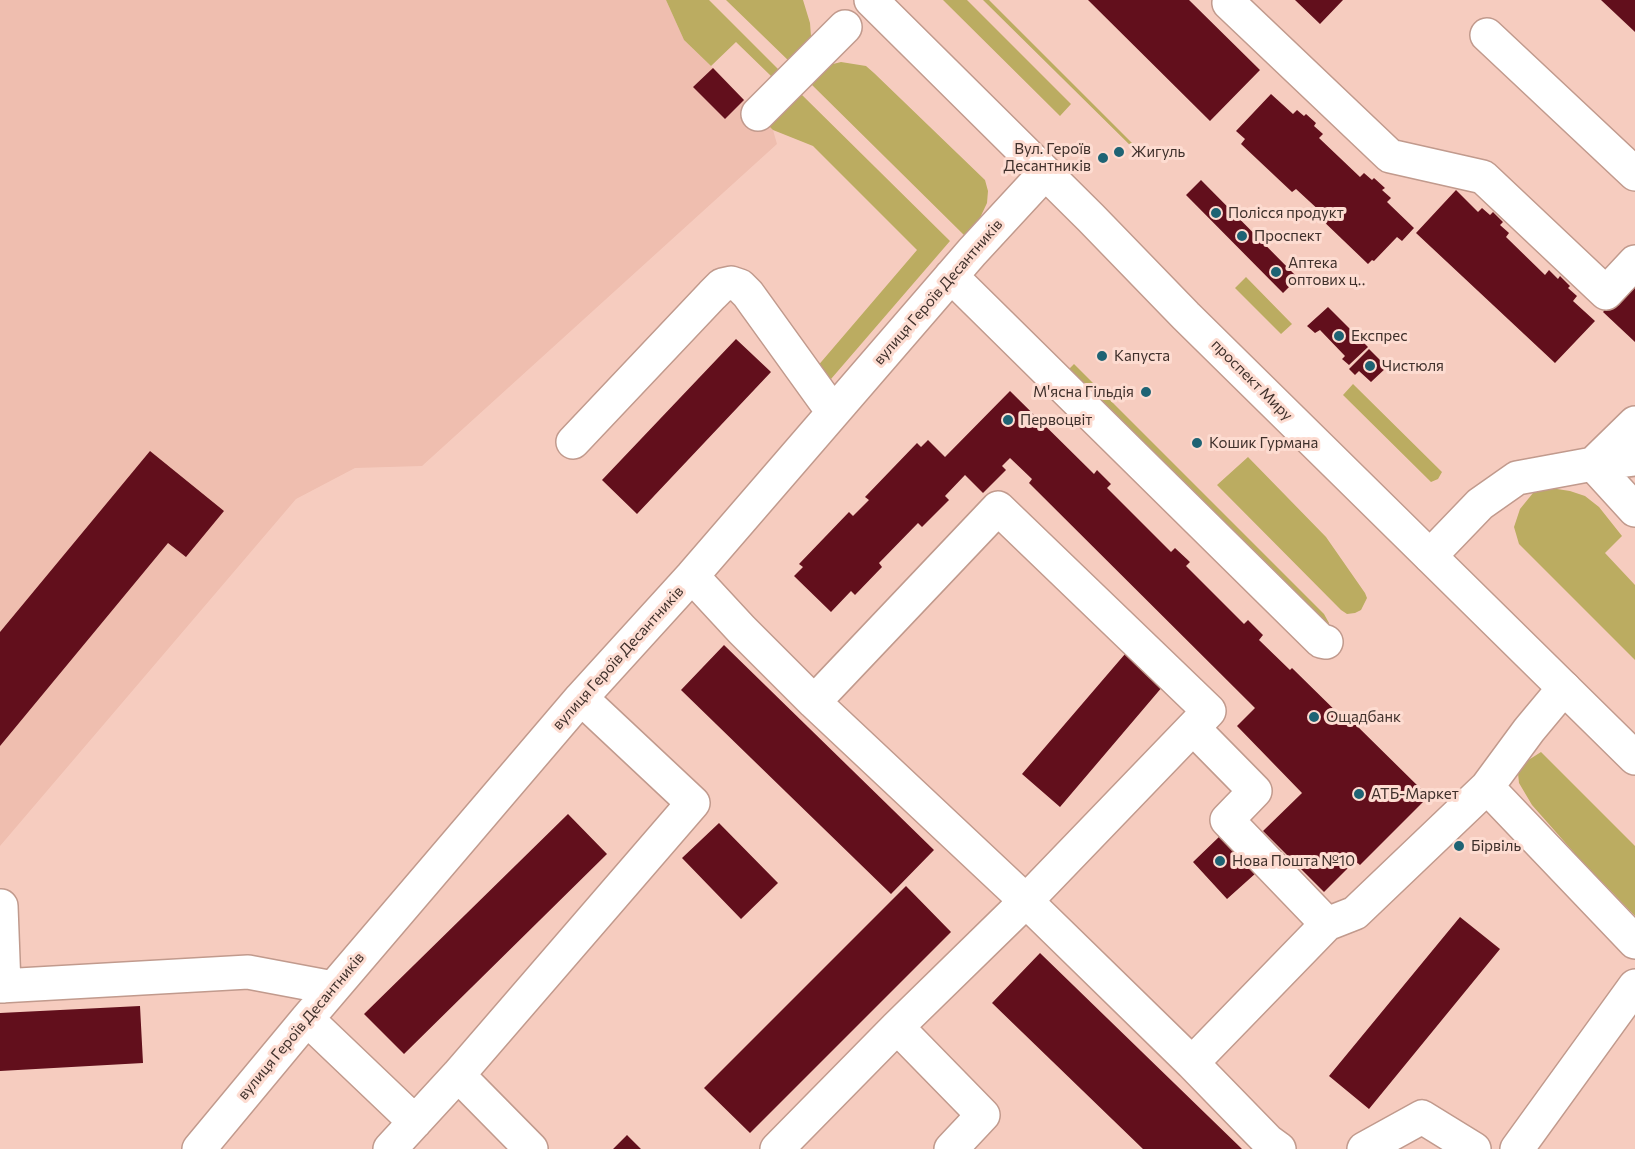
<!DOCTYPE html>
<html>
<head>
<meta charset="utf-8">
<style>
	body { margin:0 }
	canvas { display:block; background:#f6ccbf }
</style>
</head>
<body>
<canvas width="1635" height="1149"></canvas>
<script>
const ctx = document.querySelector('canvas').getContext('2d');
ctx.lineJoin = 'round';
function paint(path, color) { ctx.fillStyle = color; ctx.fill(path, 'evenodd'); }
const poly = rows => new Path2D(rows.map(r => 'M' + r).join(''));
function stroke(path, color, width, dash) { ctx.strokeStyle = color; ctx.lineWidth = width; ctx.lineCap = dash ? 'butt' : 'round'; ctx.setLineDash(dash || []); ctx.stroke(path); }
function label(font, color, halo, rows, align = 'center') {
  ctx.font = font + ' Commissioner,sans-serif'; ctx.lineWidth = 6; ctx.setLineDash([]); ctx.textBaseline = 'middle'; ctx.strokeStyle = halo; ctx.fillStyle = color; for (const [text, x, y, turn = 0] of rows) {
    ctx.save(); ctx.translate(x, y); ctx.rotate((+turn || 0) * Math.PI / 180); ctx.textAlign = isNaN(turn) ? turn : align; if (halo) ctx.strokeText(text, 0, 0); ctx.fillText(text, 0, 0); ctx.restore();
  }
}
const built = poly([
	[0,0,666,0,684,40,713,68,773,130,777,144,422,466,355,468,296,499,0,846]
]);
const green = poly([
	[666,0,709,0,784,75,771,76,736,42,711,66,684,40],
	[726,0,803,0,810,23,811,36,808,44,793,65],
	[943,0,967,0,1071,104,1060,116],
	[983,0,989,0,1140,151,1138,153],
	[841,62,866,66,874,73,985,180,988,191,987,203,979,220,966,237,810,83,829,65],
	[800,93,950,241,831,379,828,378,816,368,917,250,813,146,773,130,767,124],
	[1246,277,1292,324,1281,334,1235,288],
	[1074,364,1324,614,1329,623,1329,629,1062,376],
	[1353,384,1442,472,1438,479,1431,482,1343,395],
	[1248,457,1326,537,1365,593,1367,598,1361,610,1355,613,1347,614,1341,610,1217,485],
	[1545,489,1557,489,1570,491,1585,496,1599,507,1622,536,1605,553,1635,585,1635,660,1519,544,1514,527,1520,509,1533,493],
	[1541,752,1635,846,1635,916,1577,856,1532,805,1519,783,1518,773,1519,766]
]);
const building = poly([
	[1088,0,1189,0,1260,70,1210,121],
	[1295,0,1343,0,1320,24],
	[1601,0,1635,0,1635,32],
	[713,68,744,100,725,119,693,87],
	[1271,94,1293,114,1297,110,1304,116,1306,114,1316,123,1314,126,1323,134,1319,138,1360,177,1364,173,1372,180,1374,178,1385,188,1382,190,1391,198,1387,202,1414,228,1402,241,1397,237,1374,261,1372,260,1368,264,1319,217,1322,213,1296,189,1292,192,1241,144,1245,139,1236,131],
	[1201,180,1298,278,1283,293,1186,195],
	[1456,190,1478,212,1482,208,1490,215,1493,212,1503,222,1500,225,1509,233,1506,237,1545,275,1549,270,1558,279,1560,276,1570,286,1568,288,1577,296,1573,301,1595,321,1555,363,1416,233],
	[1635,267,1635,342,1603,312,1623,290],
	[1328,307,1368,347,1349,365,1342,359,1345,356,1320,330,1315,333,1307,326],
	[736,339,771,372,637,514,602,480],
	[1369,349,1387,367,1371,382,1359,371,1355,375,1349,369],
	[1010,391,1094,474,1097,470,1111,484,1107,488,1171,552,1175,548,1190,562,1186,566,1244,624,1248,620,1263,635,1259,640,1290,670,1292,668,1350,725,1353,722,1423,791,1423,802,1360,865,1355,861,1324,892,1263,831,1302,793,1237,726,1255,708,1029,483,1032,479,1010,458,1002,466,1006,470,983,493,965,475,945,496,949,500,922,527,918,523,879,563,882,567,855,595,851,591,831,612,794,576,803,567,799,564,849,512,853,516,869,500,865,497,917,443,921,447,928,440,945,457],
	[150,451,224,511,186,557,168,543,0,746,0,632],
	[724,645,934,850,891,894,681,690],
	[1125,654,1163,686,1060,807,1022,774],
	[568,814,607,854,404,1054,364,1014],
	[719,823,778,883,741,919,682,858],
	[1221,835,1256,873,1227,899,1193,862],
	[906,886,951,932,750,1133,704,1088],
	[1460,917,1500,949,1369,1109,1329,1076],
	[1040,953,1242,1149,1143,1149,992,1003],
	[140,1006,143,1063,0,1071,0,1013],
	[627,1135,641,1149,613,1149]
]);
const minor = poly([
	[1231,0,1229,3,1390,156,1483,177,1606,293,1635,262],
	[1487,35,1635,174],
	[758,114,845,27],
	[951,276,1321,641,1326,642],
	[573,442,712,295,722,285,731,283,740,286,748,294,833,412],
	[1593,464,1635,423],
	[1593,464,1635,459],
	[1430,556,1480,504,1517,478,1593,464,1635,510],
	[692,576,742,630,814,702,1026,901,1192,1063,1268,1141,1279,1149],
	[1193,728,1255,791,1227,820,1327,924],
	[1487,787,1635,942],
	[1,906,4,986],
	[0,986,248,972,333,988],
	[307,1019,415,1122],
	[897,1027,983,1115,951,1149],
	[1192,1063,1327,924,1355,913,1487,787,1529,730,1564,688],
	[458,1075,531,1149],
	[199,1149,307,1019,581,698,692,576,972,252,1045,173],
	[390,1149,458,1075,693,803,581,698],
	[777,1149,897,1027,1026,901,1209,711,998,508,814,702],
	[1364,1149,1422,1117,1474,1149],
	[1517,1149,1635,986]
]);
const major = poly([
	[871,0,1091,218,1186,316,1635,758]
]);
const markers = [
	[1119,152,6,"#1e6374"],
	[1103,158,6,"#1e6374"],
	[1216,213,6,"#1e6374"],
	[1242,236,6,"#1e6374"],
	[1276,272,6,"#1e6374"],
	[1339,336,6,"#1e6374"],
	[1102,356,6,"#1e6374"],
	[1370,366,6,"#1e6374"],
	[1146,392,6,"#1e6374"],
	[1008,420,6,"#1e6374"],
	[1197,443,6,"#1e6374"],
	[1314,717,6,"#1e6374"],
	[1359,794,6,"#1e6374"],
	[1459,846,6,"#1e6374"],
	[1220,861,6,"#1e6374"]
];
const poiNames = [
	["Вул. Героїв",1091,149,"right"],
	["Десантників",1091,166,"right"],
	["Жигуль",1131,152],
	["Полісся продукт",1228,213],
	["Проспект",1254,236],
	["Аптека",1288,263],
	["оптових ц‥",1288,280],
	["Експрес",1351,336],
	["Капуста",1114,356],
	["Чистюля",1382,366],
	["М'ясна Гільдія",1134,392,"right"],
	["Первоцвіт",1020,420],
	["Кошик Гурмана",1209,443],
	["Ощадбанк",1326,717],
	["АТБ-Маркет",1371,794],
	["Бірвіль",1471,846],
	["Нова Пошта №10",1232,861]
];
const streetNames = [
	["вулиця Героїв Десантників",938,292,-49],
	["проспект Миру",1252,380,45],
	["вулиця Героїв Десантників",618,658,-48],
	["вулиця Героїв Десантників",301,1026,-50]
];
paint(built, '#efbeaf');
paint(green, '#bbac61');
paint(building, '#620f1c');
stroke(minor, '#c19a8d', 36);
stroke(major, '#c19a8d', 36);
stroke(minor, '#fff', 33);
stroke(major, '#fff', 33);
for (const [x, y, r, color] of markers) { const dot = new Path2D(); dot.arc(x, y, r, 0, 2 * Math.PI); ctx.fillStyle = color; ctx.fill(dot); stroke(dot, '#fddcd1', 2); }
label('15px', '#3f302b', '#fddcd1', poiNames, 'left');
label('15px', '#3f302b', '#fddcd1', streetNames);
</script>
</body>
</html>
